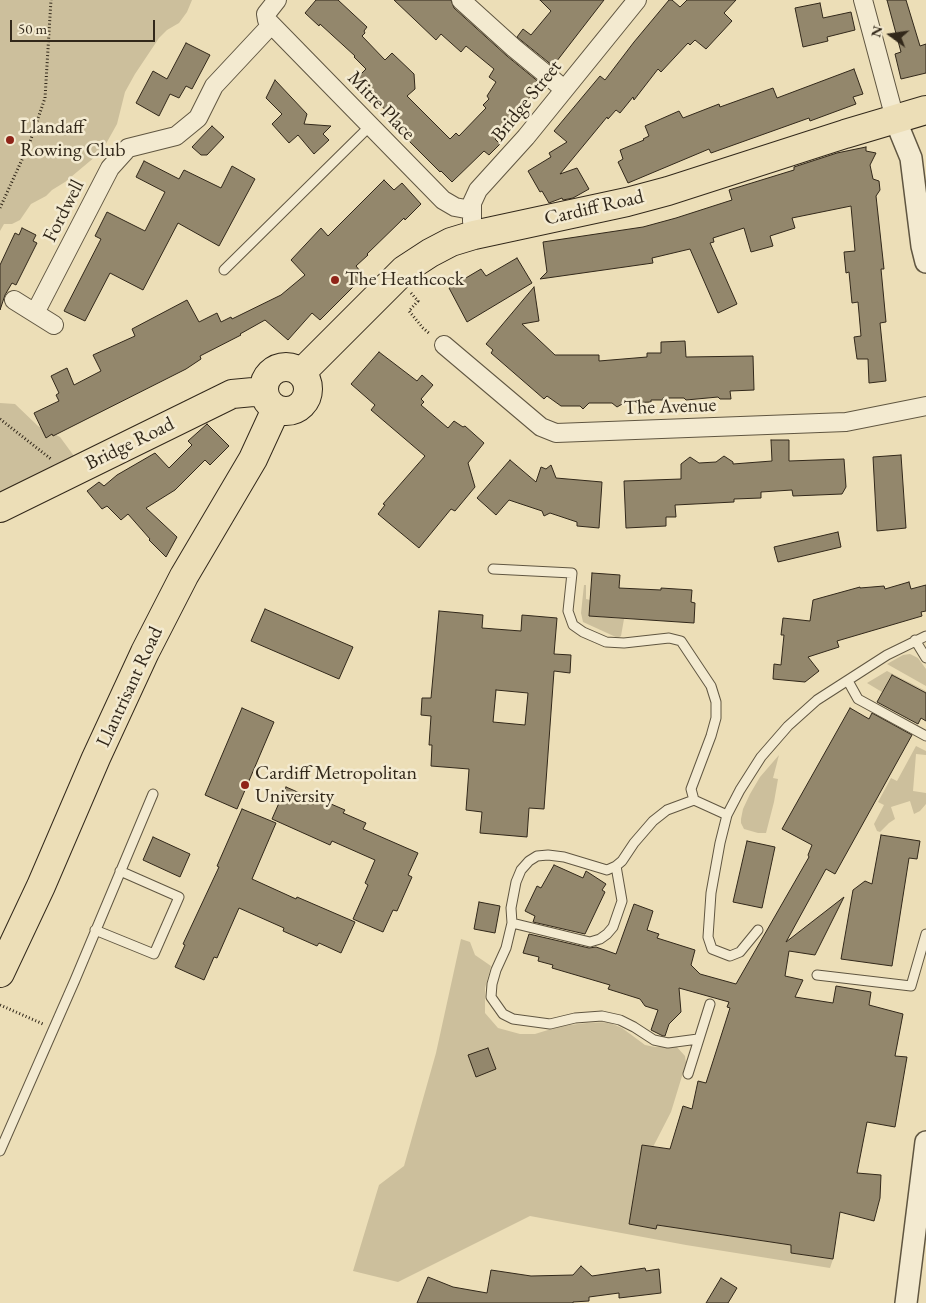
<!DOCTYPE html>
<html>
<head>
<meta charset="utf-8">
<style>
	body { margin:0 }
	#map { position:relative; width:926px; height:1303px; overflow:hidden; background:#ecdeb7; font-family:"EB Garamond",serif }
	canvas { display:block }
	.north { position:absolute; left:866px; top:10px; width:50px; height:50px; -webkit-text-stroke:4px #f3ead0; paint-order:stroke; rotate:284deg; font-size:14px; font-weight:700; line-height:20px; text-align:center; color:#32281a }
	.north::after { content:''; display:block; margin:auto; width:18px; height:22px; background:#32281a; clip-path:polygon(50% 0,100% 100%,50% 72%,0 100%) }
	.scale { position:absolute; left:10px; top:20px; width:145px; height:22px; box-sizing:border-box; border:2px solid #32281a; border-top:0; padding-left:6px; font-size:15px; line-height:18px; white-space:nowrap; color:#32281a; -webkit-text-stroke:4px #f3ead0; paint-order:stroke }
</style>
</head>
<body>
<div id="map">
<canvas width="926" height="1303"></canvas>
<div class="north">N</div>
<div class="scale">50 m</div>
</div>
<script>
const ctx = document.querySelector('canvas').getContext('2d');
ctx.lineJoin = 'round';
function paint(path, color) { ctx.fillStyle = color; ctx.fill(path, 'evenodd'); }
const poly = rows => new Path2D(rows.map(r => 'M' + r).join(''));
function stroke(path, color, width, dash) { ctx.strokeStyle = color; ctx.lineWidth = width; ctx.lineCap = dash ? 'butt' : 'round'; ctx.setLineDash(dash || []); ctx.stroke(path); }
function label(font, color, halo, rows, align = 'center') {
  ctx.font = font + ' "EB Garamond",serif'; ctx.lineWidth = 5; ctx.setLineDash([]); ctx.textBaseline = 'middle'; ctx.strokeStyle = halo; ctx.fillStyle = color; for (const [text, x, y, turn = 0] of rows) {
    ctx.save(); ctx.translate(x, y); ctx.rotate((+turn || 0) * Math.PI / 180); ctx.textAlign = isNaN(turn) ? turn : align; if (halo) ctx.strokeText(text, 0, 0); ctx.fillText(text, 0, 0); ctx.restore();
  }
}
const green = poly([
	[0,0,192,0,187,12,179,23,167,30,159,38,135,74,125,92,117,124,102,151,65,182,52,190,46,196,31,204,20,220,12,224,4,224,0,231],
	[0,403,15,404,38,426,60,437,74,456,71,466,0,499],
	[584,585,586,585,586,599,590,600,589,616,624,619,621,636,618,638,583,622,581,613],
	[910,654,918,658,926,669,926,686,887,664,903,655],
	[887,671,926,691,926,693,892,675,882,692,867,683],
	[916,746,926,751,926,755,916,754,913,791,926,793,926,804,920,811,914,814,910,801,891,807,895,819,889,823,880,832,877,831,874,824,884,805,878,802,891,778,897,781],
	[779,755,773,778,778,779,774,802,766,833,758,833,744,829,741,823,741,819,743,809,750,794,760,777],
	[461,939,470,942,475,955,491,966,485,988,485,1013,498,1028,520,1034,535,1034,561,1026,587,1023,608,1022,622,1028,645,1045,655,1047,676,1046,685,1056,686,1063,671,1112,653,1147,642,1145,629,1224,656,1229,657,1225,791,1245,791,1253,833,1259,830,1268,686,1245,530,1216,398,1282,353,1271,379,1185,404,1166,436,1053]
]);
const building = poly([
	[316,0,338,0,367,27,364,31,365,33,362,36,385,60,392,53,414,74,415,89,407,96,450,139,456,133,459,136,486,108,483,105,489,99,487,96,496,82,489,77,494,69,466,46,461,52,441,34,436,40,394,0,451,0,454,8,507,56,540,83,510,124,495,139,500,144,489,155,484,151,452,182,441,171,440,172,398,130,402,126,364,89,358,88,358,77,366,69,354,57,355,56,320,24,319,26,305,13,316,0],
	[540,0,604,0,553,66,517,37,523,29,531,35,551,11,540,0],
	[669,0,672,0,680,7,687,0,736,0,724,13,732,21,706,49,695,40,690,45,688,43,661,72,658,69,634,100,633,97,620,113,616,110,608,119,607,117,560,174,577,168,589,189,573,198,563,200,562,198,549,203,542,191,540,192,528,171,551,157,549,153,567,142,554,131,600,76,605,80,634,42,669,0],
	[887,0,906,0,920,46,926,44,926,73,901,79,895,54,901,52,887,0],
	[820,3,823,18,851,12,855,30,827,37,828,41,803,47,795,8,820,3],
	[186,43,210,55,192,89,186,86,179,98,170,94,159,116,136,103,153,71,167,79,186,43],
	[854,69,863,94,853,97,856,104,810,121,809,118,711,153,709,149,628,183,618,162,623,159,620,150,644,140,643,139,649,136,645,126,679,111,683,118,719,104,720,107,773,88,777,98,854,69],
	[275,80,307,114,304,124,331,126,323,134,329,140,314,154,298,135,289,143,272,124,282,114,266,98,275,80],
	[212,126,224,137,207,155,201,155,192,147,212,126],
	[866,147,866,151,876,153,870,165,873,179,879,181,880,190,876,196,884,269,881,269,886,322,880,323,886,381,869,383,868,359,857,359,854,337,861,336,858,302,852,303,849,272,846,273,844,252,855,251,851,206,792,218,795,228,770,236,773,246,751,252,744,228,713,238,714,242,710,243,737,304,718,313,690,249,652,258,653,263,540,279,547,272,543,242,643,227,676,218,732,200,729,190,794,170,794,167,837,153,866,147],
	[144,161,179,179,184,170,221,188,232,166,255,179,219,246,178,223,143,290,110,273,85,321,64,311,101,239,95,236,107,212,145,231,165,192,136,177,144,161],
	[384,180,394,190,402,183,421,204,405,220,404,218,367,254,368,255,356,266,364,276,320,320,312,313,288,340,265,320,240,334,241,335,200,356,201,359,186,369,53,436,52,434,46,438,34,413,59,401,56,395,59,393,51,376,67,368,74,385,101,371,93,355,135,336,132,329,187,300,199,322,217,313,221,322,231,317,232,319,281,295,305,275,291,260,321,228,328,236,384,180],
	[22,228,36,235,33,241,37,243,16,285,12,283,5,295,0,310,0,265,15,233,19,235,22,228],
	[517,258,532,283,467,322,449,288,481,269,486,276,517,258],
	[534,287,539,321,522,324,555,355,599,355,599,361,647,357,647,353,661,353,661,342,685,341,686,357,753,356,754,390,730,391,731,399,720,399,718,397,686,400,684,398,663,398,663,400,651,400,651,402,624,403,617,407,612,403,589,403,583,409,580,406,561,406,547,396,544,399,491,353,493,350,486,344,534,287],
	[379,352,417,381,422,375,433,385,421,399,424,402,421,405,448,428,454,421,463,427,465,426,484,443,468,463,475,487,455,511,451,509,419,548,378,514,385,505,383,504,425,456,371,410,375,405,351,384,379,352],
	[207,424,229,446,210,465,205,460,175,490,146,508,177,537,166,557,149,540,150,539,128,514,121,520,107,506,102,509,87,491,99,482,104,486,117,475,155,453,169,468,192,445,188,441,207,424],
	[771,440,789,440,789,461,844,459,846,487,842,494,793,496,792,490,761,492,761,498,734,499,734,502,675,505,676,517,666,517,666,526,626,528,624,481,681,479,681,464,690,457,699,463,716,462,724,456,733,462,733,464,772,461,771,440],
	[901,455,906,528,877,531,873,457,901,455],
	[510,460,536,482,541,467,546,469,551,465,556,478,602,482,599,528,577,526,577,522,550,513,544,516,542,511,509,500,496,515,477,498,510,460],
	[838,532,841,547,778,562,774,547,838,532],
	[592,573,620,575,619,588,661,590,661,588,692,590,691,602,695,603,694,623,589,616,592,573],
	[909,582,911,589,926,585,926,611,921,612,922,616,837,641,839,647,808,657,819,671,805,682,773,679,774,664,781,665,784,635,781,635,783,618,810,621,813,600,860,587,860,588,884,586,885,589,909,582],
	[265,609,353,647,339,679,251,641,265,609],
	[439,611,483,615,482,628,521,631,522,615,557,618,554,654,571,655,570,673,554,671,544,809,529,808,527,837,480,833,482,812,466,810,469,769,431,766,432,745,429,745,431,716,421,715,422,698,431,698,439,611],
	[496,690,528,693,525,725,493,722,496,690],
	[892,675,926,693,926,721,921,718,918,724,877,702,892,675],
	[242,708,274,722,237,809,205,795,242,708],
	[850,708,869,719,872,713,912,735,835,874,826,869,786,942,844,897,815,955,789,951,785,976,803,980,795,997,833,1003,836,986,871,992,869,1005,903,1014,895,1056,907,1057,895,1127,867,1122,857,1173,881,1175,880,1198,874,1221,840,1212,833,1259,791,1253,791,1245,657,1225,656,1229,629,1224,642,1145,670,1149,683,1106,692,1109,698,1081,706,1083,730,1008,727,1007,729,1002,679,988,681,1012,669,1024,665,1036,663,1036,651,1030,658,1010,645,1006,640,999,608,989,610,985,552,968,553,965,538,961,539,957,523,953,529,934,589,948,596,947,616,954,634,904,653,911,647,930,659,934,657,938,695,950,691,965,700,974,736,984,809,857,808,855,812,845,782,829,850,708],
	[286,787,309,797,310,795,345,810,343,813,366,823,363,829,418,853,408,875,412,877,397,911,393,910,383,932,353,919,368,885,365,883,375,860,332,841,330,845,272,819,286,787],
	[242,809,276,823,252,879,296,899,297,897,355,922,341,953,319,943,317,946,283,931,284,928,239,908,217,958,214,957,204,980,175,967,185,945,183,944,219,867,217,866,242,809],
	[881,835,920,841,917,859,909,858,892,966,841,959,853,890,865,881,872,884,881,835],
	[153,837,190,854,180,877,143,860,153,837],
	[747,841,775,847,762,908,733,902,747,841],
	[554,865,583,878,586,871,606,884,602,890,605,892,585,934,533,922,535,916,525,911,537,886,541,888,554,865],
	[479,902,500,906,495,933,474,929,479,902],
	[488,1048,496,1069,476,1077,468,1055,488,1048],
	[581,1266,592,1276,645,1268,646,1271,659,1269,661,1293,619,1298,619,1293,589,1297,589,1301,573,1302,573,1303,417,1303,428,1277,453,1287,487,1293,491,1270,531,1276,573,1275,581,1266],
	[721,1278,737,1288,728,1303,706,1303,721,1278]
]);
const path = poly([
	[0,208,30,142,45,98,51,0],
	[411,293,418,301,409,311,423,328,430,334],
	[0,419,51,459],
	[0,1005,43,1024]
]);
const service = poly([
	[224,270,370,126],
	[493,569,572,573,568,611,573,625,583,632,606,642,624,643,669,638,681,641,711,686,716,702,716,718,711,736,691,789,694,800,727,815],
	[915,640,926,658],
	[848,681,858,699,926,736],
	[616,866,622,901,613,927,607,934,600,939,590,942,512,923,511,908,516,882,521,870,529,861,537,856,548,855,564,857,607,870,616,866,622,861,634,843,653,821,667,810,694,800],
	[512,923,506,948,496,970,492,984,491,997,503,1014,513,1019,550,1024,575,1018,602,1016,620,1020,634,1027,654,1040,668,1043,698,1039],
	[95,930,154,954,179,897,120,871],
	[758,930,740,952,730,956,712,949,708,937,711,893,720,843,727,815,740,790,761,757,788,726,817,700,887,655,926,636],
	[817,975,911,986,926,934],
	[688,1074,710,1004],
	[0,1151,75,980,153,794]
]);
const minor = poly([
	[277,0,266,14,267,20,443,200,455,207,471,210],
	[461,0,514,48,564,89],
	[863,0,895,119],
	[472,222,472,203,478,190,526,137,637,0],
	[14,300,54,325],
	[35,313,110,168,128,148,176,136,198,118,214,86,271,25],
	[444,345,541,427,556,433,846,422,926,406]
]);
const tertiary = poly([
	[895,119,911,158,922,246,926,262],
	[906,1303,926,1142]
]);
const primary = poly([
	'264 389a22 22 0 1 1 44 0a22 22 0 1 1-44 0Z',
	[301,373,404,270,430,253,451,242,474,235,627,202,668,191,845,134,926,110],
	[0,508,232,394,264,391],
	[0,973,41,886,96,758,145,652,184,576,253,459,276,409]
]);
const markers = [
	[10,140,5,"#8f2418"],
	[335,280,5,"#8f2418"],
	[245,785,5,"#8f2418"]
];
const streetNames = [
	["Bridge Street",527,101,-51],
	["Mitre Place",381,106,46],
	["Cardiff Road",594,208,-13],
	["Fordwell",64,211,-63],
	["The Avenue",670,407,-2],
	["Bridge Road",130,444,-26],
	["Llantrisant Road",130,687,-65]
];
const poiNames = [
	["Llandaff",20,128],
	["Rowing Club",20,151],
	["The Heathcock",345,280],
	["Cardiff Metropolitan",255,774],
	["University",255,797]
];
paint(green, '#ccbf9c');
paint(building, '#93876c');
stroke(building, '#32281a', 1);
stroke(service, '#605641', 11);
stroke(minor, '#605641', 20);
stroke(tertiary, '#605641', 24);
stroke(primary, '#32281a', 30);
stroke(path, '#32281a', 3, [1, 2.5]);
stroke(service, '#f3ead0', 9);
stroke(minor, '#f3ead0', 18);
stroke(tertiary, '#f3ead0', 21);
stroke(primary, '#ecdeb7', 28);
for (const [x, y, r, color] of markers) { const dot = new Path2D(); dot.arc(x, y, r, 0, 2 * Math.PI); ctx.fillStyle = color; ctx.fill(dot); stroke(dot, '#f3ead0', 2); }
label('20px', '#32281a', '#f3ead0', streetNames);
label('20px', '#32281a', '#f3ead0', poiNames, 'left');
</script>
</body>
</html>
